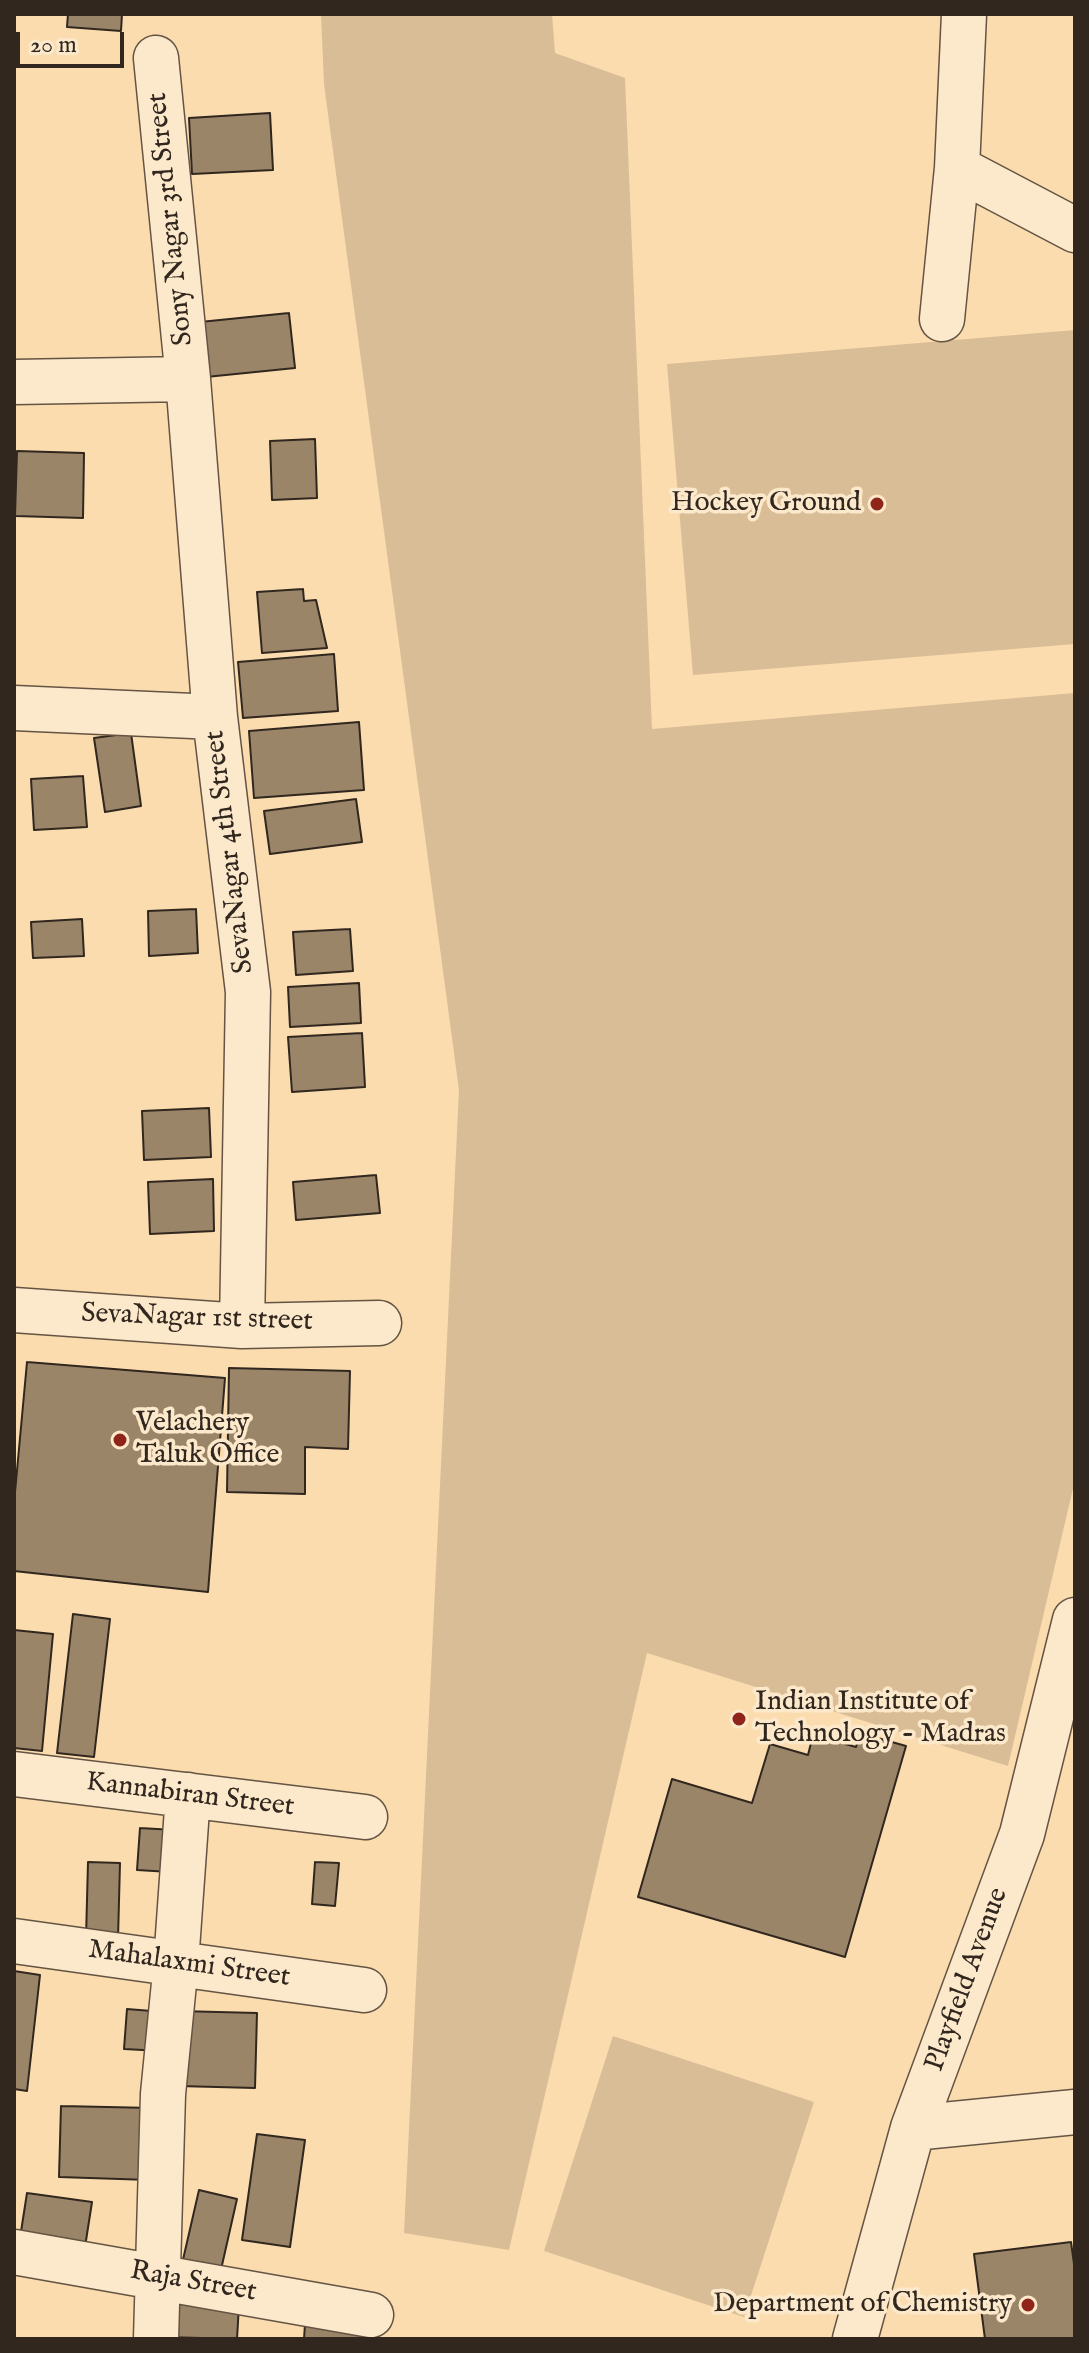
<!DOCTYPE html>
<html>
<head>
<meta charset="utf-8">
<style>
	body { margin:0 }
	#map { position:relative; width:1089px; height:2353px; overflow:hidden; background:#fbdcae; font-family:"IM FELL English",serif }
	canvas { display:block }
	.frame { position:absolute; inset:0; border:16px solid #31271f; pointer-events:none }
	.scale { position:absolute; left:16px; top:32px; width:108px; height:36px; box-sizing:border-box; border:4px solid #31271f; border-top:0; padding-left:10px; font-size:24px; line-height:28px; white-space:nowrap; color:#31271f; -webkit-text-stroke:6px #fce8ca; paint-order:stroke }
</style>
</head>
<body>
<div id="map">
<canvas width="1089" height="2353"></canvas>
<div class="frame"></div>
<div class="scale">20 m</div>
</div>
<script>
const ctx = document.querySelector('canvas').getContext('2d');
ctx.lineJoin = 'round';
function paint(path, color) { ctx.fillStyle = color; ctx.fill(path, 'evenodd'); }
const poly = rows => new Path2D(rows.map(r => 'M' + r).join(''));
function stroke(path, color, width, dash) { ctx.strokeStyle = color; ctx.lineWidth = width; ctx.lineCap = dash ? 'butt' : 'round'; ctx.setLineDash(dash || []); ctx.stroke(path); }
function label(font, color, halo, rows, align = 'center') {
  ctx.font = font + ' "IM FELL English",serif'; ctx.lineWidth = 7; ctx.setLineDash([]); ctx.textBaseline = 'middle'; ctx.strokeStyle = halo; ctx.fillStyle = color; for (const [text, x, y, turn = 0] of rows) {
    ctx.save(); ctx.translate(x, y); ctx.rotate((+turn || 0) * Math.PI / 180); ctx.textAlign = isNaN(turn) ? turn : align; if (halo) ctx.strokeText(text, 0, 0); ctx.fillText(text, 0, 0); ctx.restore();
  }
}
const green = poly([
	[321,14,552,14,555,53,625,78,652,729,1075,693,1075,1480,1008,1766,647,1653,509,2250,404,2233,459,1090,324,84],
	[1075,330,1075,644,693,675,667,364],
	[613,2036,814,2102,744,2317,544,2251]
]);
const building = poly([
	[68,14,122,14,121,31,67,27,68,14],
	[270,113,273,170,192,174,189,118,270,113],
	[289,313,295,368,206,377,200,322,289,313],
	[315,439,317,498,272,500,270,441,315,439],
	[17,451,84,453,83,518,15,516,17,451],
	[303,589,304,601,316,600,327,648,262,653,257,592,303,589],
	[334,654,338,711,243,718,238,662,334,654],
	[359,722,364,790,254,798,249,731,359,722],
	[131,733,141,806,105,812,94,738,131,733],
	[83,776,87,827,34,830,31,779,83,776],
	[356,799,362,842,270,854,264,811,356,799],
	[196,909,198,953,149,956,148,911,196,909],
	[82,919,84,956,33,958,31,922,82,919],
	[350,929,353,971,296,975,293,932,350,929],
	[359,983,361,1023,290,1027,288,987,359,983],
	[362,1033,365,1087,292,1092,288,1037,362,1033],
	[209,1108,211,1157,144,1160,142,1111,209,1108],
	[376,1175,380,1213,296,1220,293,1182,376,1175],
	[213,1179,214,1231,150,1234,148,1182,213,1179],
	[27,1362,225,1378,208,1592,14,1571,14,1503,27,1362],
	[229,1368,350,1371,348,1449,305,1447,305,1494,227,1492,229,1368],
	[73,1614,110,1619,94,1757,57,1753,73,1614],
	[14,1630,53,1634,42,1751,14,1748,14,1630],
	[860,1733,906,1746,845,1957,638,1897,672,1779,752,1803,770,1744,808,1755,813,1735,856,1747,860,1733],
	[140,1828,174,1830,170,1872,137,1870,140,1828],
	[88,1862,120,1863,118,1939,86,1938,88,1862],
	[315,1862,339,1863,335,1906,312,1904,315,1862],
	[14,1971,40,1975,27,2091,14,2089,14,1971],
	[127,2009,164,2012,161,2051,124,2049,127,2009],
	[179,2011,257,2013,255,2088,178,2086,179,2011],
	[61,2106,153,2108,150,2180,59,2177,61,2106],
	[257,2134,305,2140,290,2247,242,2240,257,2134],
	[199,2190,237,2199,220,2274,182,2264,199,2190],
	[27,2193,92,2202,85,2247,20,2238,27,2193],
	[1071,2242,1075,2271,1075,2339,985,2339,974,2254,1071,2242],
	[168,2300,239,2305,237,2339,165,2337,168,2300],
	[305,2324,366,2327,366,2339,304,2339,305,2324]
]);
const minor = poly([
	[156,58,188,379,215,717,248,992,242,1326],
	[957,168,1075,230],
	[942,319,957,168,964,14],
	[14,382,188,379],
	[14,708,215,717],
	[14,1310,242,1326,379,1323],
	[14,1774,365,1817],
	[14,1941,364,1990],
	[913,2128,1075,2112],
	[14,2252,371,2315],
	[156,2339,163,2094,176,1963,188,1795],
	[855,2339,913,2128,1022,1834,1075,1620]
]);
const markers = [
	[877,504,8,"#8f2418"],
	[120,1440,8,"#8f2418"],
	[739,1719,8,"#8f2418"],
	[1028,2305,8,"#8f2418"]
];
const streetNames = [
	["Sony Nagar 3rd Street",172,219,-96],
	["SevaNagar 4th Street",231,852,-97],
	["SevaNagar 1st street",197,1319,2],
	["Kannabiran Street",190,1796,7],
	["Mahalaxmi Street",189,1965,8],
	["Playfield Avenue",968,1980,-70],
	["Raja Street",193,2283,10]
];
const poiNames = [
	["Hockey Ground",861,504],
	["Velachery",136,1424,"left"],
	["Taluk Office",136,1456,"left"],
	["Indian Institute of",755,1703,"left"],
	["Technology - Madras",755,1735,"left"],
	["Department of Chemistry",1012,2305]
];
paint(green, '#d9bd96');
paint(building, '#9a8569');
stroke(building, '#31271f', 2);
stroke(minor, '#645443', 47);
stroke(minor, '#fce8ca', 44);
for (const [x, y, r, color] of markers) { const dot = new Path2D(); dot.arc(x, y, r, 0, 2 * Math.PI); ctx.fillStyle = color; ctx.fill(dot); stroke(dot, '#fce8ca', 3); }
label('28px', '#31271f', '#fce8ca', streetNames);
label('28px', '#31271f', '#fce8ca', poiNames, 'right');
</script>
</body>
</html>
